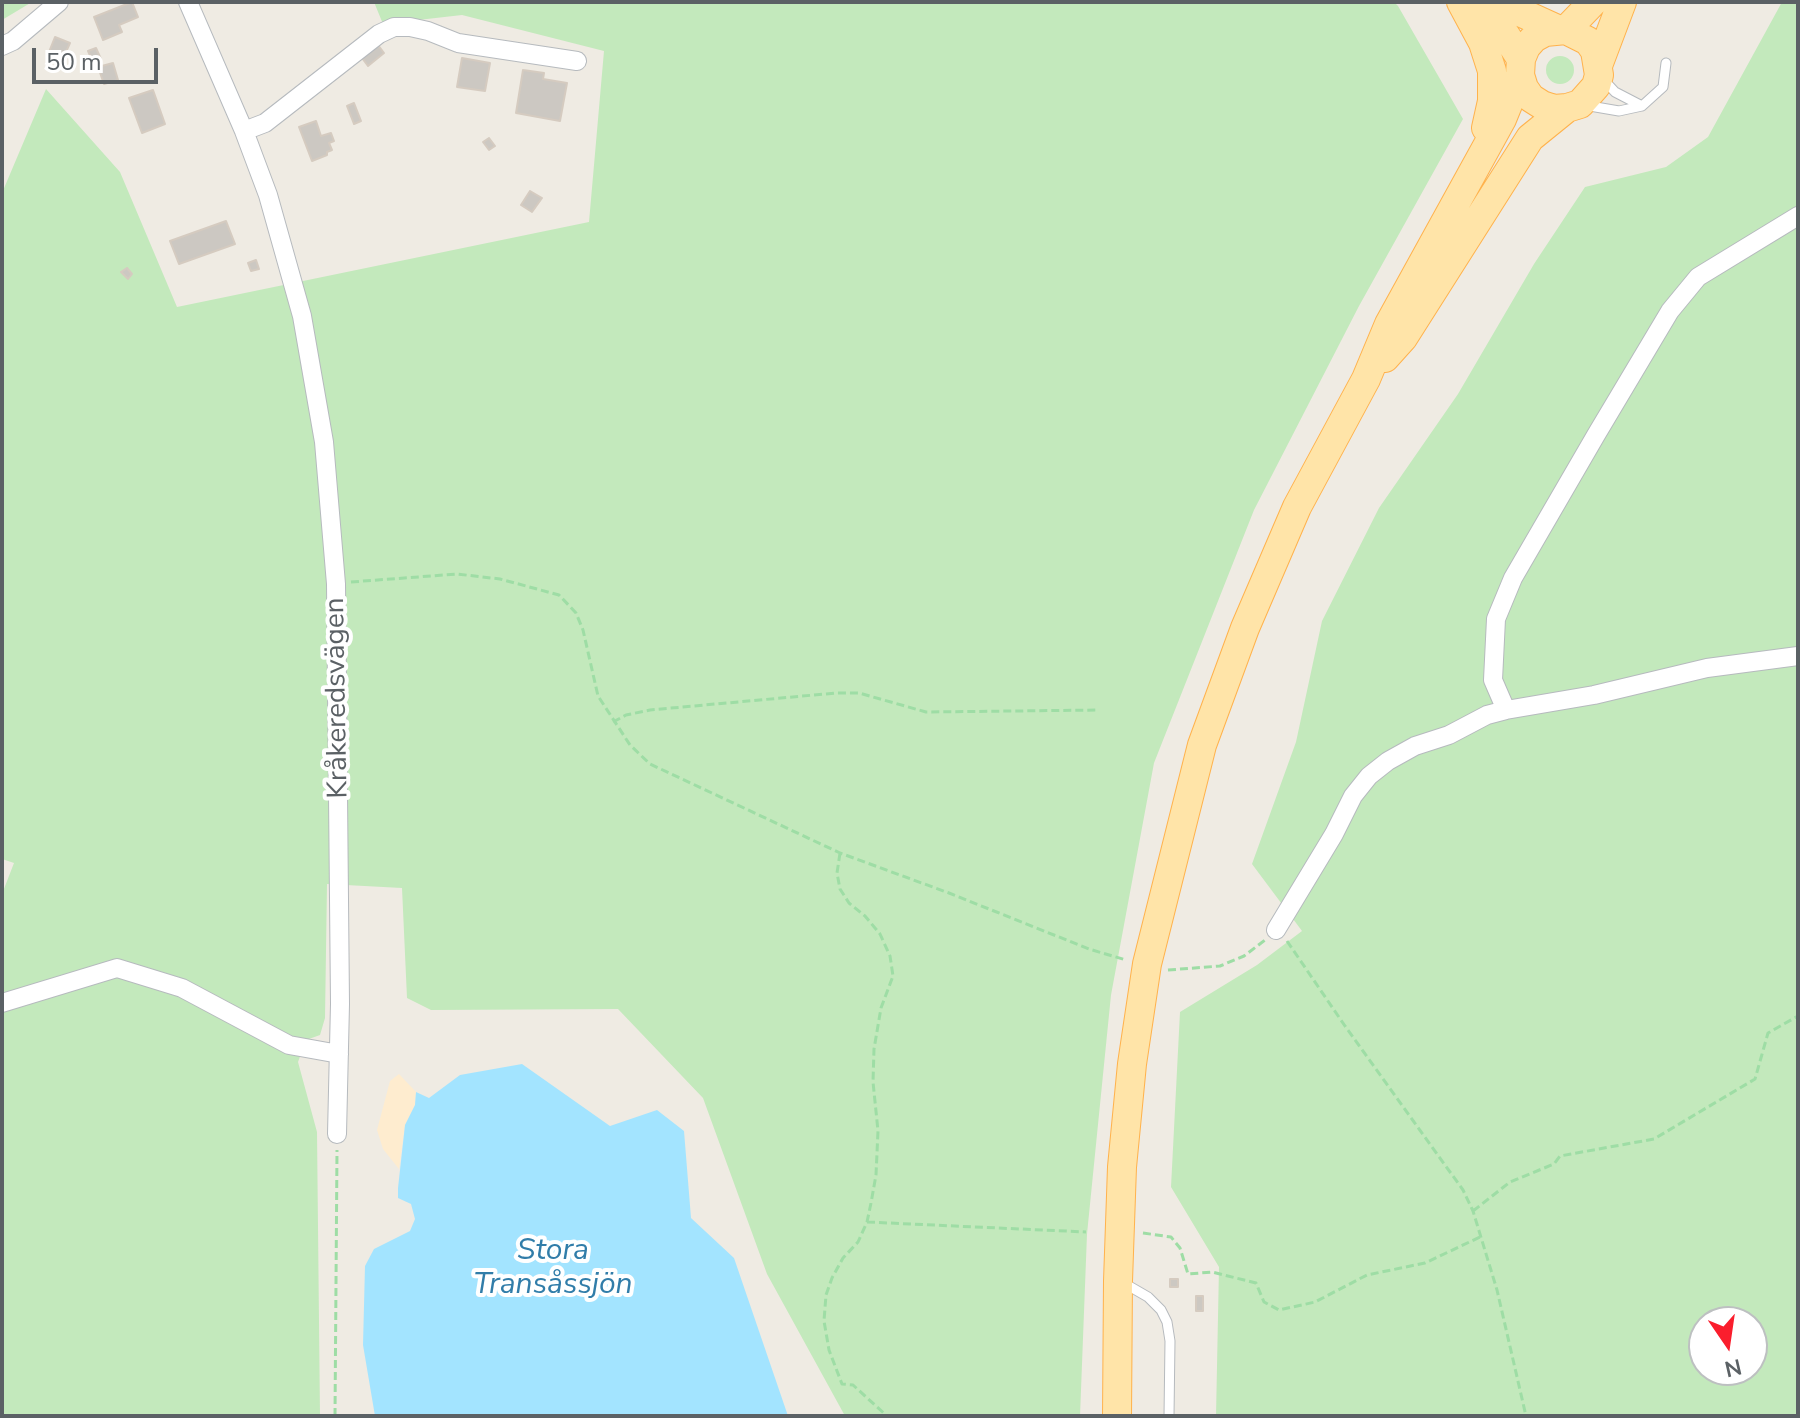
<!DOCTYPE html>
<html>
<head>
<meta charset="utf-8">
<style>
	body { margin:0 }
	#map { position:relative; width:1800px; height:1418px; overflow:hidden; background:#efebe3; font-family:"Nunito Sans",sans-serif }
	canvas { display:block }
	.frame { position:absolute; inset:0; border:4px solid #5b6165; pointer-events:none }
	.north { position:absolute; left:1688px; top:1306px; width:80px; height:80px; box-sizing:border-box; background:#fff; border:2px solid #bdc0c1; border-radius:50%; rotate:167deg; font-size:22px; font-weight:700; line-height:32px; text-align:center; color:#5b6165 }
	.north::after { content:''; display:block; margin:auto; width:28px; height:36px; background:#fa1e2d; clip-path:polygon(50% 0,100% 100%,50% 72%,0 100%) }
	.scale { position:absolute; left:32px; top:48px; width:126px; height:36px; box-sizing:border-box; border:4px solid #5b6165; border-top:0; padding-left:10px; font-size:24px; line-height:28px; white-space:nowrap; color:#5b6165; -webkit-text-stroke:6px #fff; paint-order:stroke }
</style>
</head>
<body>
<div id="map">
<canvas width="1800" height="1418"></canvas>
<div class="frame"></div>
<div class="north">N</div>
<div class="scale">50 m</div>
</div>
<script>
const ctx = document.querySelector('canvas').getContext('2d');
ctx.lineJoin = 'round';
function paint(path, color) { ctx.fillStyle = color; ctx.fill(path, 'evenodd'); }
const poly = rows => new Path2D(rows.map(r => 'M' + r).join(''));
function stroke(path, color, width, dash) { ctx.strokeStyle = color; ctx.lineWidth = width; ctx.lineCap = dash ? 'butt' : 'round'; ctx.setLineDash(dash || []); ctx.stroke(path); }
function label(font, color, halo, rows, align = 'center') {
  ctx.font = font + ' "Nunito Sans",sans-serif'; ctx.lineWidth = 8; ctx.setLineDash([]); ctx.textBaseline = 'middle'; ctx.strokeStyle = halo; ctx.fillStyle = color; for (const [text, x, y, turn = 0] of rows) {
    ctx.save(); ctx.translate(x, y); ctx.rotate((+turn || 0) * Math.PI / 180); ctx.textAlign = isNaN(turn) ? turn : align; if (halo) ctx.strokeText(text, 0, 0); ctx.fillText(text, 0, 0); ctx.restore();
  }
}
const green = poly([
	[2,2,32,2,2,20],
	[374,2,1394,2,1398,6,1463,119,1359,306,1254,510,1154,763,1111,995,1087,1234,1080,1416,845,1416,767,1274,703,1098,618,1009,431,1010,407,998,402,888,327,884,325,1018,320,1035,306,1040,298,1062,317,1132,320,1416,2,1416,2,894,14,863,2,859,2,193,46,89,120,172,177,307,589,222,604,51,462,15,383,24],
	[1782,2,1798,2,1798,1416,1216,1416,1219,1267,1171,1187,1180,1012,1257,965,1302,931,1252,864,1296,742,1322,621,1379,508,1458,394,1534,264,1585,187,1666,167,1708,137],
	[1704,1322,1752,1322,1752,1370,1704,1370],
	'1546 70a14 14 0 1 1 28 0a14 14 0 1 1-28 0Z'
]);
const sand = poly([
	[399,1074,416,1092,415,1105,405,1125,399,1169,383,1149,377,1130,390,1081]
]);
const water = poly([
	[522,1064,610,1126,657,1110,684,1131,691,1218,734,1258,788,1416,375,1416,363,1345,365,1266,374,1249,410,1231,415,1219,411,1204,398,1198,398,1188,405,1125,415,1105,416,1092,429,1098,460,1075]
]);
const building = poly([
	[132,2,138,17,119,25,122,32,103,40,94,17,132,2],
	[55,37,70,43,61,63,47,57,55,37],
	[378,45,384,53,368,66,362,58,378,45],
	[96,48,101,59,93,62,88,51,96,48],
	[462,58,490,63,485,91,457,87,462,58],
	[113,63,118,80,104,84,98,67,113,63],
	[523,70,544,73,543,79,567,83,560,121,516,113,523,70],
	[153,90,165,124,142,133,129,98,153,90],
	[354,103,361,121,354,124,347,106,354,103],
	[316,121,321,136,331,133,334,141,329,143,332,150,327,152,327,155,312,161,299,127,316,121],
	[489,138,495,146,489,150,483,142,489,138],
	[530,191,542,198,532,212,521,205,530,191],
	[226,221,235,244,179,264,170,241,226,221],
	[256,260,259,269,251,271,248,263,256,260],
	[127,268,132,274,128,279,121,272,127,268],
	[1170,1279,1178,1279,1178,1287,1170,1287,1170,1279],
	[1196,1296,1203,1296,1203,1311,1196,1311,1196,1296]
]);
const path = poly([
	[351,582,457,574,500,579,559,595,576,613,583,630,598,696,630,745,650,764,840,853,949,893,1089,949,1126,960],
	[613,722,626,715,650,710,836,693,859,693,926,712,1099,710],
	[840,853,837,873,840,889,849,903,865,916,880,934,890,956,893,976,881,1008,874,1049,873,1082,878,1131,876,1175,871,1203,867,1222,858,1242,843,1258,832,1278,826,1295,824,1321,829,1350,842,1384,853,1385,887,1416],
	[1287,941,1345,1026,1463,1190,1473,1211,1497,1290,1526,1416],
	[1168,970,1220,966,1244,956,1265,940],
	[1473,1211,1510,1182,1554,1164,1560,1156,1654,1139,1755,1079,1768,1033,1798,1016],
	[867,1222,1086,1232],
	[1143,1233,1171,1237,1180,1248,1188,1274,1212,1272,1256,1283,1264,1302,1279,1310,1315,1302,1367,1275,1425,1263,1480,1237],
	[335,1416,337,1150]
]);
const lane = poly([
	[1603,79,1615,92,1642,106],
	[1584,105,1619,111,1642,106,1663,87,1666,63],
	[1122,1282,1148,1297,1161,1310,1167,1322,1170,1341,1169,1416]
]);
const street = poly([
	[188,2,244,131,268,195,302,316,324,442,336,584,340,1004,337,1134],
	[2,46,13,41,59,2],
	[244,131,265,123,379,34,394,27,410,27,428,31,458,43,577,61],
	[1506,710,1594,695,1707,668,1798,656],
	[1276,930,1334,834,1353,796,1369,776,1388,761,1415,746,1449,735,1487,715,1506,710,1493,680,1496,619,1513,578,1596,435,1670,311,1698,277,1798,216],
	[2,1003,117,968,182,988,289,1045,339,1054]
]);
const primary = poly([
	[1461,2,1483,43,1492,71,1492,101,1486,128],
	[1498,2,1557,29],
	[1468,7,1505,34,1521,59],
	[1566,30,1588,41,1595,51,1599,75,1596,86,1580,104,1567,108,1554,109,1542,105,1531,98,1524,88,1520,75,1521,59,1526,47,1534,38,1545,32,1566,30,1593,2],
	[1599,63,1622,2],
	[1385,358,1403,338,1530,138,1567,108],
	[1117,1416,1118,1281,1122,1167,1132,1064,1147,964,1202,745,1245,628,1297,507,1366,379,1389,324,1502,119,1520,75]
]);
const streetNames = [
	["Kråkeredsvägen",338,698,-91]
];
const waterNames = [
	["Stora",553,1252],
	["Transåssjön",553,1286]
];
paint(green, '#c3e9bc');
paint(sand, '#feeccf');
paint(water, '#a3e4ff');
paint(building, '#ccc8c2');
stroke(building, '#d5cbc0', 2);
stroke(lane, '#b6babe', 11);
stroke(street, '#b6babe', 20);
stroke(primary, '#ffb24c', 30);
stroke(path, '#9edda5', 3, [8, 4]);
stroke(lane, '#fff', 9);
stroke(street, '#fff', 18);
stroke(primary, '#ffe4a8', 28);
label('28px', '#5b6165', '#fff', streetNames);
label('italic 30px', '#317da9', '#fff', waterNames);
</script>
</body>
</html>
